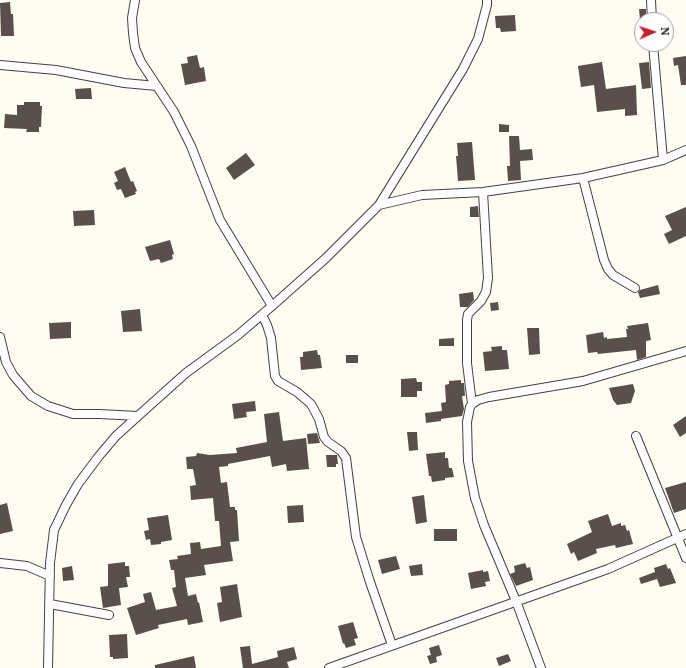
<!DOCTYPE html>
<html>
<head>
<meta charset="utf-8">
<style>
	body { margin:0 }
	#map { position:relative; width:686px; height:668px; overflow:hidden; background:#fffcf2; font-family:"PT Serif",serif }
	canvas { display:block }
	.north { position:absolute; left:634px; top:12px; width:40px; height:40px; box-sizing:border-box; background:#fff; border:1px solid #9f9f9f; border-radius:50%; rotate:87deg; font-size:11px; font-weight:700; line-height:16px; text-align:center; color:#0f0f0f }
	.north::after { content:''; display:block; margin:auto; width:14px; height:18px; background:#c71f27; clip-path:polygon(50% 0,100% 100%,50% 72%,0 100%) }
</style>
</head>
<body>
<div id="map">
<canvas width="686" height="668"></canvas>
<div class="north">N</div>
</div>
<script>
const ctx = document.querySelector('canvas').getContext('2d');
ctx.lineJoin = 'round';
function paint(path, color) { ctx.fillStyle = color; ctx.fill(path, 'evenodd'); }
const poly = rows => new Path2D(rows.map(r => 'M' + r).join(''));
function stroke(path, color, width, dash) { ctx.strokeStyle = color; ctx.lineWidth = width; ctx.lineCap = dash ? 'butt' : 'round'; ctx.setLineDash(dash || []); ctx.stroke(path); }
const building = poly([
	[10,2,11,14,13,14,14,36,1,36,0,3],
	[639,9,646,9,646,20,640,20],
	[515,15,516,31,501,32,500,28,496,28,495,16],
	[197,55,200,68,204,67,206,81,185,85,181,64,188,63,187,57],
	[686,56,686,85,681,85,678,65,674,66,673,58],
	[602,62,606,89,636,85,637,115,625,116,625,109,597,112,594,85,581,87,578,66],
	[649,62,651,88,642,89,639,63],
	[91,88,92,99,76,99,75,89],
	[24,102,40,102,40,106,42,106,41,127,39,127,39,132,26,132,27,129,4,128,5,114,17,115,17,105,24,105],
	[499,124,509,125,509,132,499,132],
	[509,136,519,136,520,150,532,149,533,160,520,161,521,180,508,181,507,166,510,166],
	[472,142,475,180,458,181,456,156,458,156,457,143],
	[246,153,255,165,234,180,226,168],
	[125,167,131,182,133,181,137,191,135,192,136,194,125,198,121,189,117,190,114,183,118,181,114,172],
	[478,206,479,217,470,217,470,207],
	[686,207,686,236,669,244,664,234,672,230,665,216],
	[94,210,95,225,74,226,73,211],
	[170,240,174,254,172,255,173,259,161,263,159,259,150,261,145,247],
	[658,285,660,294,640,298,638,292,640,290],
	[473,292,474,300,468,307,460,307,459,294],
	[498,302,499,310,491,311,490,303],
	[140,309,142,331,123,332,121,311],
	[71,322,71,338,50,339,49,323],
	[648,323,651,340,646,341,646,357,637,360,636,350,598,354,597,352,588,353,586,335,603,332,604,338,607,337,607,339,627,337,626,329,628,329,627,326],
	[527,328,539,328,540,354,529,355],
	[454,338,454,346,439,346,439,339],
	[502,346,502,350,507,350,509,369,485,371,483,352,492,351,491,347],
	[317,350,318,355,320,355,322,368,301,370,300,357,303,357,303,352],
	[346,355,358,355,358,363,346,363],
	[416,378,417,382,422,382,422,391,417,391,417,397,401,397,401,379],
	[461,380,461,383,464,383,465,396,462,396,464,409,462,416,441,419,441,421,426,423,425,413,442,411,441,403,446,402,445,385,449,384,449,381],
	[633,384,635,391,631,403,617,405,613,400,609,388],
	[255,401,256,411,246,412,247,417,234,419,232,404],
	[279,412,283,441,306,438,309,469,287,471,286,464,272,467,270,456,228,464,228,466,219,467,221,483,227,482,230,507,235,507,235,510,237,510,239,541,230,542,233,561,204,565,206,575,185,578,188,596,196,594,198,603,199,602,203,622,188,625,187,619,158,625,159,628,136,635,127,608,145,602,143,594,151,592,156,610,177,606,172,588,176,587,174,570,171,570,169,560,178,559,177,556,191,554,190,543,200,542,201,549,221,546,219,521,215,521,213,498,191,500,190,486,196,485,193,469,187,469,186,457,196,456,197,453,210,455,237,453,236,448,267,442,264,414],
	[686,416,686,433,680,437,673,425],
	[407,432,417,432,418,450,409,451],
	[317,433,320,443,308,444,307,434],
	[445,452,445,458,448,458,449,468,452,468,454,477,445,478,445,480,432,482,431,476,429,476,426,454],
	[326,455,337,455,338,464,336,464,336,467,327,467],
	[686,482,686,509,674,513,665,488],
	[424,495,427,522,416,524,412,497],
	[7,503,13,531,0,534,0,505],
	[303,505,304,522,288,523,287,506],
	[608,514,612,526,621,523,621,526,625,525,627,531,629,530,633,544,616,548,615,545,596,549,597,553,578,561,574,552,571,554,567,544,592,532,588,521],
	[168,515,172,540,161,542,161,544,151,545,150,539,146,540,144,531,149,530,147,518],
	[434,529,457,529,457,541,434,541],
	[396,556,400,569,382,574,378,560],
	[125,562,125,566,129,566,130,577,126,577,128,587,119,588,121,605,103,608,100,587,108,586,108,564],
	[525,563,527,568,530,567,533,580,516,586,510,574,515,572,514,566],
	[422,564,423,575,411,576,409,566],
	[666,564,668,569,670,568,676,583,660,587,657,579,641,584,639,578,655,572,654,568],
	[72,566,74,580,63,581,62,568],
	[483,570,483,572,488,571,490,581,485,582,486,586,471,589,468,573],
	[237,584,242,617,220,622,217,603,222,602,220,587],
	[353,622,358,638,354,639,356,645,346,648,344,643,343,644,338,626],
	[127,634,128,658,113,659,113,657,110,657,109,635],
	[439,645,442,655,436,657,437,662,430,664,427,656,431,655,429,648],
	[250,646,252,664,278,657,277,651,294,647,297,659,287,662,289,668,243,668,240,647],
	[508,654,511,661,499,666,496,658],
	[194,656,196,668,155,668,155,665]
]);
const street = poly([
	[135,0,132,18,133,33,135,48,141,62,174,112,191,146,220,220,272,306],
	[651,0,652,20],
	[653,44,663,160],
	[0,65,56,70,124,83,157,86],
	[583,178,604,260,608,269,613,275,635,288],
	[379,205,463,69,478,39,487,5,487,0],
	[262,315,267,325,271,338,275,376,278,381,297,392,311,404,319,419,324,437,328,442,341,451,346,458,356,537,370,582,392,645],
	[0,337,6,362,13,375,31,396,48,406,73,414,99,414,138,416],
	[472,404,467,363,467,320,468,314,481,301,486,292,488,278,483,192],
	[636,436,686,558],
	[0,563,27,566,50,576],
	[50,604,109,615],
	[48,668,50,563,54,530,66,505,78,484,99,456,116,436,138,416,186,373,238,335,272,306,326,258,379,205,422,195,483,192,583,178,663,160,686,150],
	[329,668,608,569,686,534],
	[541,668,516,601,484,525,475,498,468,461,467,422,470,407,472,404,478,400,489,397,583,381,686,351]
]);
paint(building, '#59504b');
stroke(street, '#424242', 10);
stroke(street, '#fff', 8);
</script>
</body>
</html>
